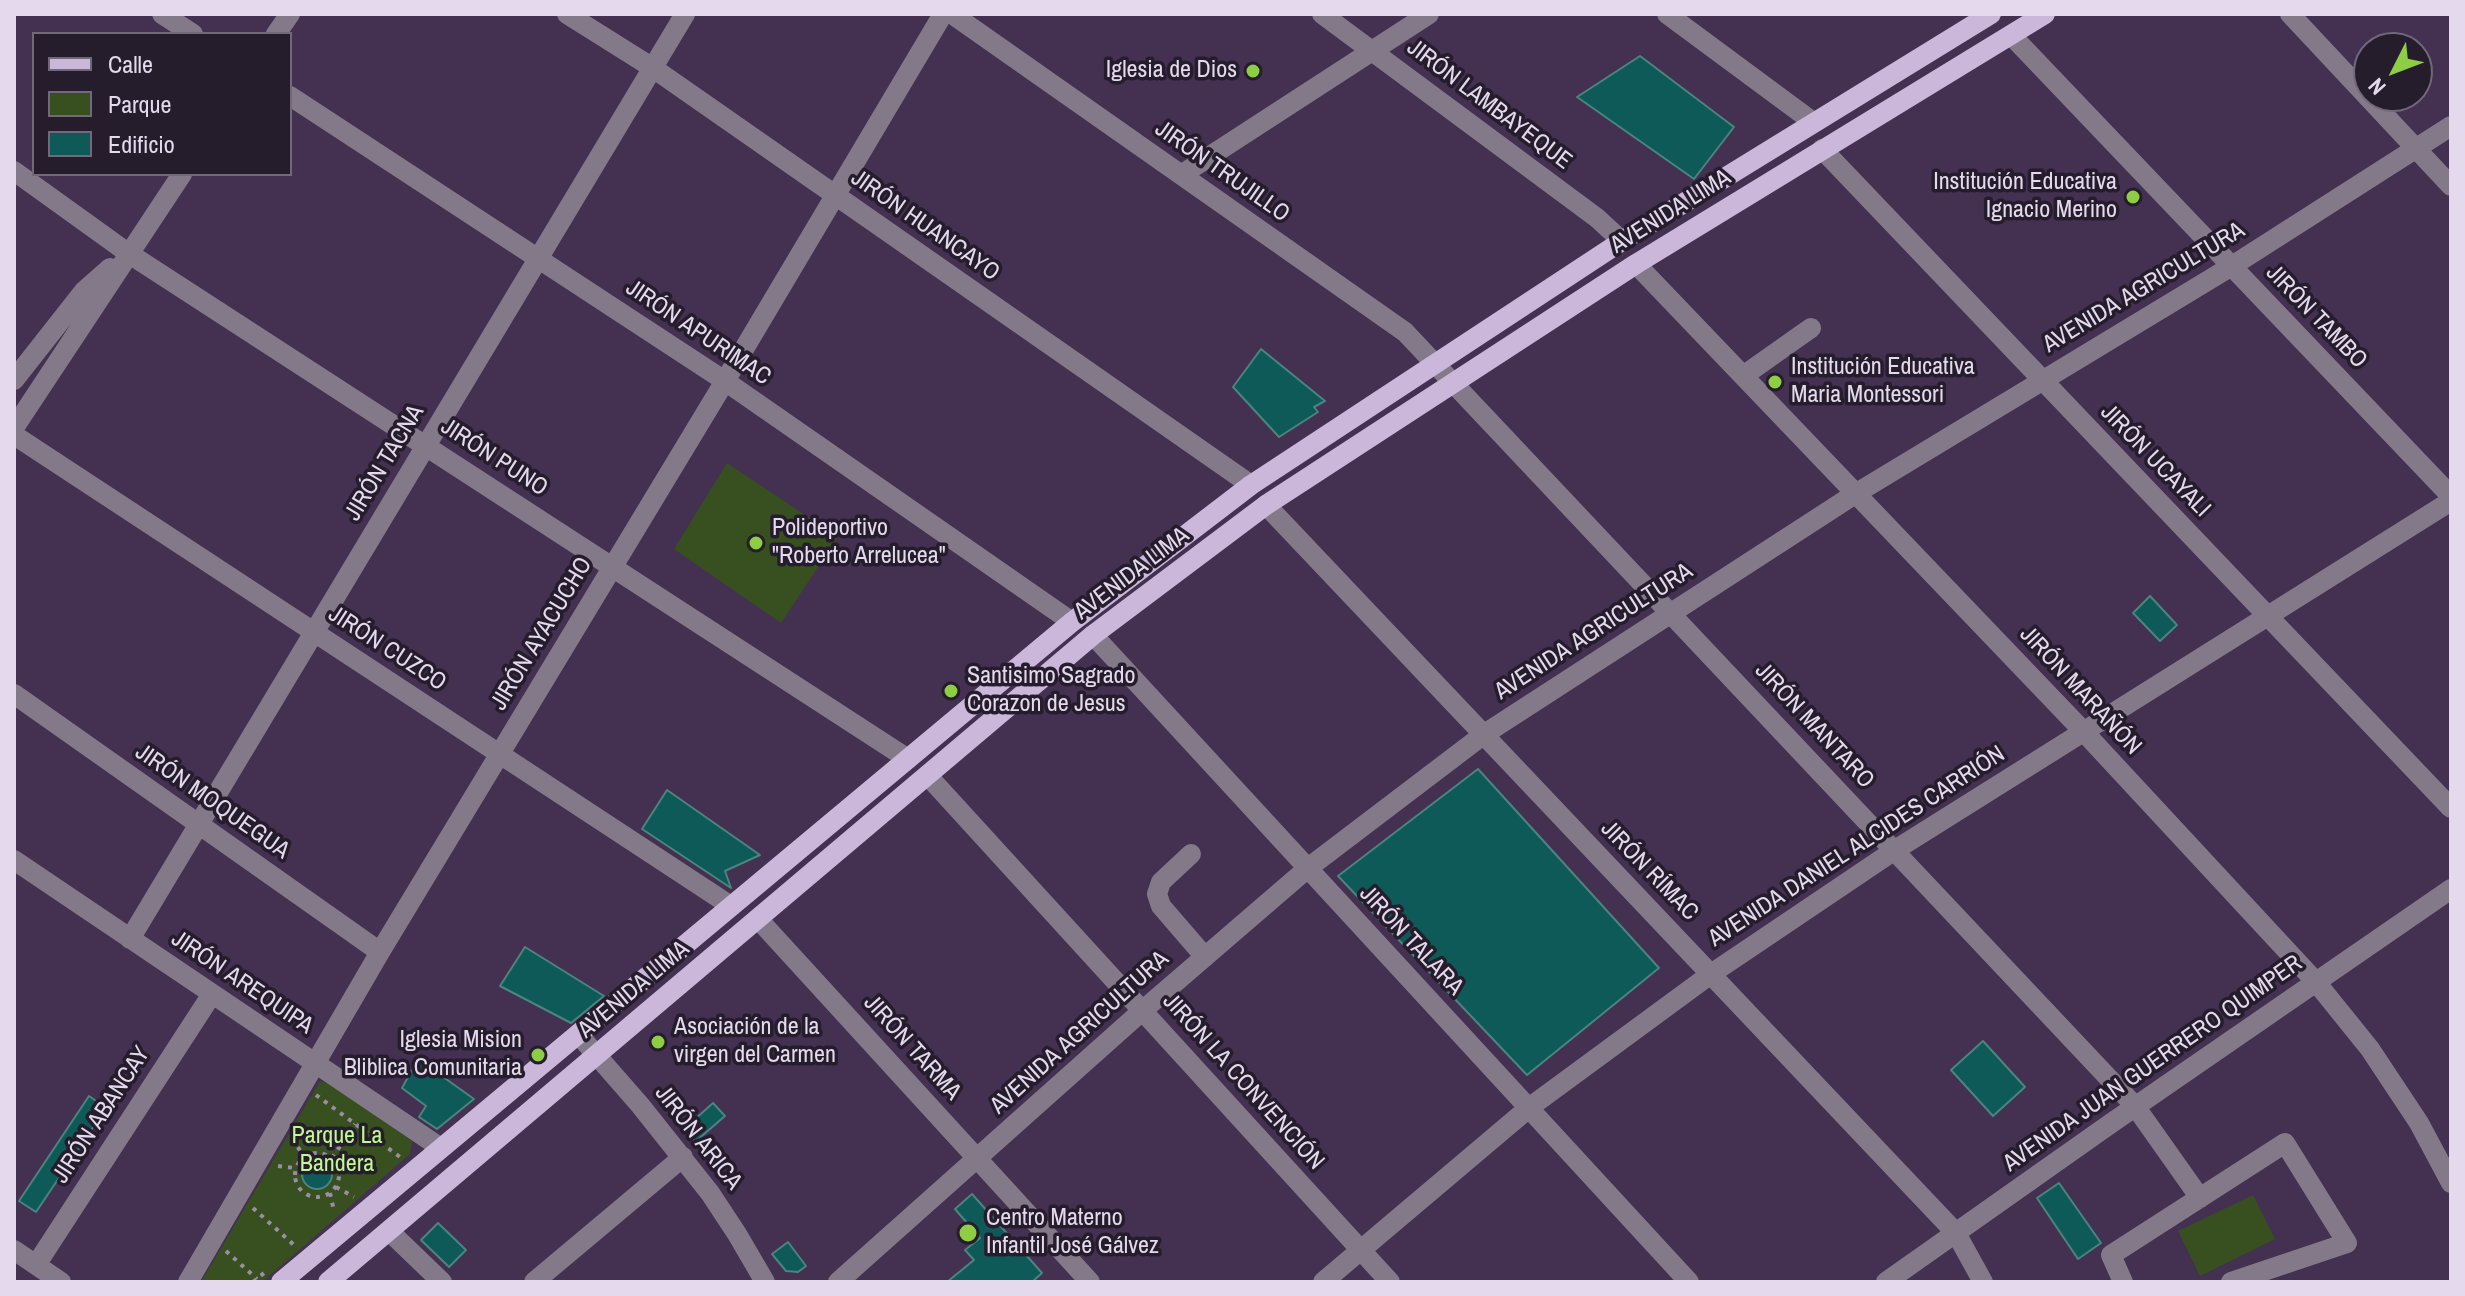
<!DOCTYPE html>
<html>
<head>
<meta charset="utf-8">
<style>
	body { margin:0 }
	#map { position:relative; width:2465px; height:1296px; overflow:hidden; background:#443051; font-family:"Archivo Narrow",sans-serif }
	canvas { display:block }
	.frame { position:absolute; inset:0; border:16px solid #e4d9ed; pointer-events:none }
	.legend { position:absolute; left:32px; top:32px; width:260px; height:144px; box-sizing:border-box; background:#251d2c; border:2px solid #716879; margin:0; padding:10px 14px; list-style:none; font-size:24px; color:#e4d9ed }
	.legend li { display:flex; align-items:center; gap:16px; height:40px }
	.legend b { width:40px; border:2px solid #716879 }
	.north { position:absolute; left:2353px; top:32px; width:80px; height:80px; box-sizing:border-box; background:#251d2c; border:2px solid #716879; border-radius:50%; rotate:228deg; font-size:22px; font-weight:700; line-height:32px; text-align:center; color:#e4d9ed }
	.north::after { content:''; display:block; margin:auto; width:28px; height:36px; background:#8dce44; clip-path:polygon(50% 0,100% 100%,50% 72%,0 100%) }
</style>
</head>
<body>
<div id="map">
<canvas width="2465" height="1296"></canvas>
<div class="frame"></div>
<ul class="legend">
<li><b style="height:10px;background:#cbb7d9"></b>Calle</li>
<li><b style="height:22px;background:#385020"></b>Parque</li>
<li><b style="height:22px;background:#0e5a58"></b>Edificio</li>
</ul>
<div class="north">N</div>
</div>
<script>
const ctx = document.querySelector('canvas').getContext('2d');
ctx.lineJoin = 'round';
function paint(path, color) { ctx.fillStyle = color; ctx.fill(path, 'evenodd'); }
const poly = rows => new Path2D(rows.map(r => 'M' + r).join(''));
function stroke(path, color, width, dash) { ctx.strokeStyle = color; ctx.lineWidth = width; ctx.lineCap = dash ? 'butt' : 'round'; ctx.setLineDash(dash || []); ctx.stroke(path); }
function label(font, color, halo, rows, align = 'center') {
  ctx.font = font + ' "Archivo Narrow",sans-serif'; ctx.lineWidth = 7; ctx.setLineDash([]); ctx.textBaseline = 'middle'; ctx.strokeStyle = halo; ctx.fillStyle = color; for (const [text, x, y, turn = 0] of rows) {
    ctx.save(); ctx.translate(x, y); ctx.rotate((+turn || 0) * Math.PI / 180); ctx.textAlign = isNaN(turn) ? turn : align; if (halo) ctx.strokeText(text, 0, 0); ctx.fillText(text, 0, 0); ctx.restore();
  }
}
const green = poly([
	[727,463,838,537,781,623,674,549],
	[320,1081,331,1084,412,1141,410,1154,262,1282,201,1282],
	[2253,1195,2275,1239,2200,1276,2178,1231]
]);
const building = poly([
	[1640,56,1734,127,1694,179,1577,97,1640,56],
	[1261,349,1325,401,1314,407,1318,412,1279,437,1233,387,1261,349],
	[2150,596,2177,625,2160,641,2133,613,2150,596],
	[1478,769,1659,968,1527,1075,1338,876,1478,769],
	[667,790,760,855,725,871,731,888,642,829,667,790],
	[525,947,604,996,571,1023,500,986,525,947],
	[1983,1041,2025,1087,1993,1116,1951,1070,1983,1041],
	[418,1059,474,1099,437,1129,419,1117,426,1106,402,1088,418,1059],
	[89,1096,106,1108,36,1212,19,1201,89,1096],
	[713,1103,725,1116,695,1142,684,1129,713,1103],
	'302 1174a15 15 0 1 1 30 0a15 15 0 1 1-30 0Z',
	[2059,1183,2101,1243,2078,1259,2037,1198,2059,1183],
	[972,1194,1042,1273,1032,1282,947,1282,974,1260,965,1250,980,1238,955,1209,972,1194],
	[438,1223,466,1250,449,1267,421,1240,438,1223],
	[788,1242,806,1266,798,1272,786,1271,772,1254,788,1242]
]);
const path = poly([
	[316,1095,400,1157,398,1159],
	[292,1139,304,1156],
	'295 1175a22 22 0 1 1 44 0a22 22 0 1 1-44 0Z',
	[332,1158,355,1124],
	[278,1166,295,1168],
	[336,1187,354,1197],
	[330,1193,334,1211],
	[253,1208,294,1245],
	[226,1251,257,1279],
	[253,1282,264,1273]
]);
const minor = poly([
	[162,14,193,34],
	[567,14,653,68,1251,485],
	[952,14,1405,332,2135,1106,2200,1198],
	[1322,14,1597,218,1622,241],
	[1667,14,1813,122],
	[2290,14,2451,186],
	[276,34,290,14],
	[2011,35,2451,496],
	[290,96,725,381,1072,622],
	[1822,149,2451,808],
	[14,171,128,253,908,759],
	[1181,175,1429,14],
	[1636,264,2084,732,2316,982,2370,1049,2419,1123,2451,1183],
	[1743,376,1811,328],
	[14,380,84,291,110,268],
	[14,428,182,174],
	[14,435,731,906],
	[1266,505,1956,1233,1983,1282],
	[1093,635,1689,1282],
	[14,694,380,952],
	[928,776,1390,1282],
	[1191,854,1161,882,1157,894,1161,906,1205,957],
	[14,860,441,1148],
	[759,920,1090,1282],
	[130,939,685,14],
	[578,1034,640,1105,710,1193,737,1234,765,1282],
	[389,1231,442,1282],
	[14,1250,61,1282],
	[36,1265,212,994],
	[188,1282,380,952,725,381,943,14],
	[534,1282,683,1157],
	[838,1282,1142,1011,1308,868,1483,735,1855,494,2232,266,2451,126],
	[1323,1282,1530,1107,1711,974,1895,850,2451,501],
	[1886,1282,2110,1124,2451,889],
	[2123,1282,2111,1255,2285,1143,2347,1243,2231,1282]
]);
const major = poly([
	[281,1282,1072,622,1251,485,1622,241,1991,14],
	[328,1282,1093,635,1266,505,1636,264,2045,14]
]);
const markers = [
	[1253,71,8,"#8dce44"],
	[2133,197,8,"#8dce44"],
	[1775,382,8,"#8dce44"],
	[756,543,8,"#8dce44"],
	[951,691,8,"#8dce44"],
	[658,1042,8,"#8dce44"],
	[538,1055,8,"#8dce44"],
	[968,1233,10,"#8dce44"]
];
const poiNames = [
	["Iglesia de Dios",1237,71,"right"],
	["Institución Educativa",2117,183,"right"],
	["Ignacio Merino",2117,211,"right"],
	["Institución Educativa",1791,368],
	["Maria Montessori",1791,396],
	["Polideportivo",772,529],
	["\"Roberto Arrelucea\"",772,557],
	["Santisimo Sagrado",967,677],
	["Corazon de Jesus",967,705],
	["Asociación de la",674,1028],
	["virgen del Carmen",674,1056],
	["Iglesia Mision",522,1041,"right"],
	["Bliblica Comunitaria",522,1069,"right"],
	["Centro Materno",986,1219],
	["Infantil José Gálvez",986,1247]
];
const streetNames = [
	["JIRÓN LAMBAYEQUE",1489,105,37],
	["JIRÓN TRUJILLO",1222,172,35],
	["AVENIDA LIMA",1671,212,-32],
	["JIRÓN HUANCAYO",925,226,35],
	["AVENIDA AGRICULTURA",2144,288,-31],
	["JIRÓN TAMBO",2316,317,46],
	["JIRÓN APURIMAC",698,333,34],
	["JIRÓN PUNO",494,458,33],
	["JIRÓN UCAYALI",2155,461,46],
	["JIRÓN TACNA",385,463,-59],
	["AVENIDA LIMA",1132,574,-37],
	["AVENIDA AGRICULTURA",1594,632,-33],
	["JIRÓN AYACUCHO",542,634,-59],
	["JIRÓN CUZCO",387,649,33],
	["JIRÓN MARAÑÓN",2080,691,47],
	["JIRÓN MANTARO",1814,726,47],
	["JIRÓN MOQUEGUA",212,802,35],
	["AVENIDA DANIEL ALCIDES CARRIÓN",1857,847,-33],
	["JIRÓN RÍMAC",1649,871,46],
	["JIRÓN TALARA",1411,941,47],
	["JIRÓN AREQUIPA",242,983,34],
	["AVENIDA LIMA",634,990,-40],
	["AVENIDA AGRICULTURA",1080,1033,-42],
	["JIRÓN TARMA",912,1048,48],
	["AVENIDA JUAN GUERRERO QUIMPER",2153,1064,-35],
	["JIRÓN LA CONVENCIÓN",1243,1082,48],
	["JIRÓN ABANCAY",102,1115,-57],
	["JIRÓN ARICA",698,1138,52]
];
const parkNames = [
	["Parque La",337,1137],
	["Bandera",337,1165]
];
paint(green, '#385020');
paint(building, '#0e5a58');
stroke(building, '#4b8481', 2);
stroke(path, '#9c8da7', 4, [4, 6]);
stroke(minor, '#837989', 20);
stroke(major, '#cbb7d9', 20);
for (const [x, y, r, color] of markers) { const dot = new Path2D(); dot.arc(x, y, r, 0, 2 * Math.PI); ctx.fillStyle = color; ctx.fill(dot); stroke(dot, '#251d2c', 3); }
label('24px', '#e4d9ed', '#251d2c', poiNames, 'left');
label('24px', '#e4d9ed', '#251d2c', streetNames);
label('24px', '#c1f88f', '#251d2c', parkNames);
</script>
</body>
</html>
